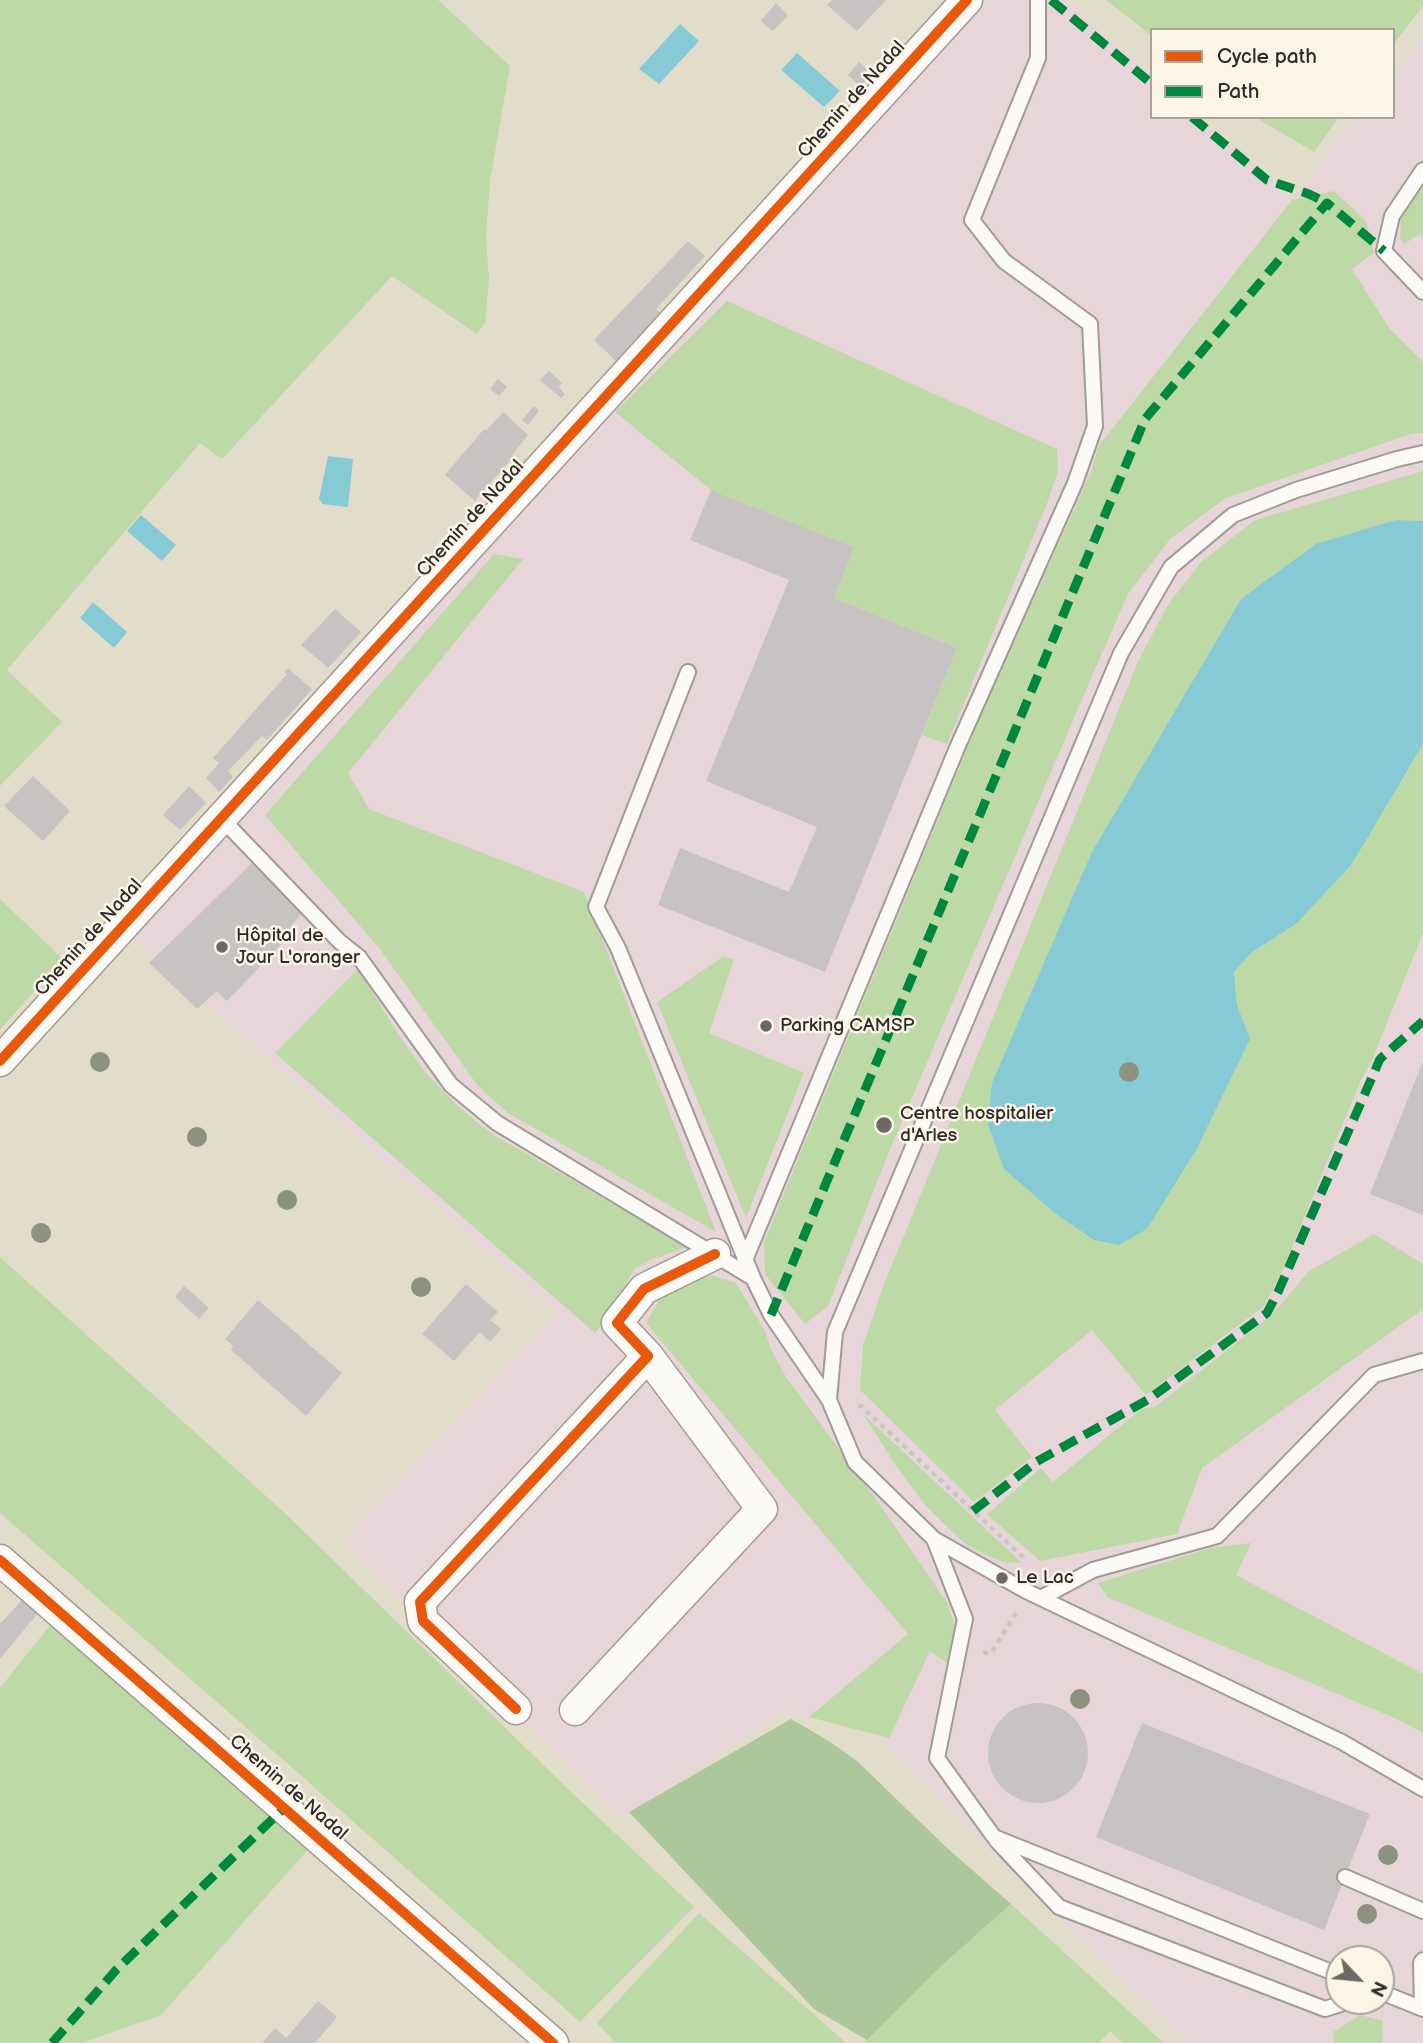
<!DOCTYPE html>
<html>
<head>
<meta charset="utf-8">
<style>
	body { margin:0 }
	#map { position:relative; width:1423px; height:2043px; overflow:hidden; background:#e2dcca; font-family:"Balsamiq Sans",sans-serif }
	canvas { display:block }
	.legend { position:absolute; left:1150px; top:28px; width:245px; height:91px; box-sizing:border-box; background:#fcf5e5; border:2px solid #a8a49b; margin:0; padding:9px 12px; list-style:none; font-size:21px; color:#2b2b2b }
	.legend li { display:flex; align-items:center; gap:14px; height:35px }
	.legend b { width:35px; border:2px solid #a8a49b }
	.north { position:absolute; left:1325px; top:1945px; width:70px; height:70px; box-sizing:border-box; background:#fcf5e5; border:2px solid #a8a49b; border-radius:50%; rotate:116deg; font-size:19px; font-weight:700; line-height:28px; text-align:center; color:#2b2b2b }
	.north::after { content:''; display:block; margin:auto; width:24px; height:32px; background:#6b6963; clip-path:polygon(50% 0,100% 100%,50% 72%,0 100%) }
</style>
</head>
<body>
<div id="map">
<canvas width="1423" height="2043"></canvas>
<ul class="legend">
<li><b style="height:9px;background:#e8590c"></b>Cycle path</li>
<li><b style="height:9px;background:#00873e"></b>Path</li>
</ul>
<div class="north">N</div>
</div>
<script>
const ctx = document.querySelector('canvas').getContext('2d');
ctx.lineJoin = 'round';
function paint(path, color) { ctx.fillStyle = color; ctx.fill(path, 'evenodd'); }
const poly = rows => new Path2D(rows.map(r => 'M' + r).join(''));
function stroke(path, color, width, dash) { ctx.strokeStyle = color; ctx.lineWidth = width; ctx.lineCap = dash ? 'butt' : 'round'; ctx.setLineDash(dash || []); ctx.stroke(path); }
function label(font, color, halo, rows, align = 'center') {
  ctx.font = font + ' "Balsamiq Sans",sans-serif'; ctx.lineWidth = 5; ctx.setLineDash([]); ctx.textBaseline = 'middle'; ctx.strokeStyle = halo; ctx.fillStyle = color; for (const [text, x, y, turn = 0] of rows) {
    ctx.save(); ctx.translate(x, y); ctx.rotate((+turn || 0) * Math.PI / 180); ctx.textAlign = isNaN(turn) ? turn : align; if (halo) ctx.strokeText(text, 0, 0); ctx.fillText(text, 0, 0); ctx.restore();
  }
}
const built = poly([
	[988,0,1065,0,1152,76,1152,117,1198,117,1292,200,1359,117,1393,117,1393,76,1423,39,1423,2043,1189,2043,1003,1862,880,1737,785,1710,621,1817,343,1541,558,1313,131,936,739,262],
	[1339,1959,1381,1959,1381,2001,1339,2001]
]);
const green = poly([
	[0,0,438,0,510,66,490,181,486,237,489,280,485,323,477,334,392,276,222,459,200,443,7,670,62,722,0,786],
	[1106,0,1423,0,1423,6,1393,45,1393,30,1152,30,1152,36],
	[1255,117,1339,117,1314,152],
	[1423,187,1423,238,1420,234,1404,244,1400,238,1401,217],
	[1334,191,1366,221,1374,253,1352,269,1389,328,1423,362,1423,433,1411,434,1226,498,1170,539,1128,594,1089,683,891,1147,828,1306,805,1324,765,1274,764,1242,978,722,1092,470,1098,447,1292,200],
	[727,301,1057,449,1058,471,1048,501,947,744,922,735,957,648,834,598,854,547,711,490,615,412],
	[1423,471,1423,521,1396,520,1241,599,1090,856,1250,1039,1237,1005,1234,972,1252,952,1296,924,1352,864,1423,744,1423,933,1372,1060,1361,1080,1280,1276,1264,1306,1146,1395,1092,1330,995,1410,1032,1457,974,1502,860,1390,863,1345,883,1287,1138,662,1167,606,1201,562,1255,520],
	[494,554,523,559,348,773,369,809,584,892,716,1232,508,1113,478,1086,380,949,265,815],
	[0,899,63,959,0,1030],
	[724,956,734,960,709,1033,804,1073,746,1218,657,1002],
	[358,969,396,1031,426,1073,455,1104,492,1134,688,1247,652,1259,634,1269,611,1314,595,1333,275,1053],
	[1374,1234,1423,1264,1423,1309,1202,1468,1177,1534,1040,1561,987,1514,1041,1468,1053,1482,1141,1409,1155,1407,1273,1314,1308,1272],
	[0,1257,287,1515,569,1790,694,1907,580,2022,296,1771,0,1513],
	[712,1275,736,1283,765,1331,771,1349,786,1377,883,1509,948,1604,955,1627,947,1663,930,1651,889,1738,809,1717,908,1634,646,1323,663,1293,684,1282],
	[863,1414,1022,1563,1003,1562,986,1555,967,1545,948,1528,925,1505,895,1464],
	[1251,1543,1236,1575,1423,1674,1423,1733,1397,1719,1107,1597,1098,1583,1214,1547],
	[51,1624,312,1845,161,2015,82,2043,0,2043,0,1688],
	[1011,1904,1164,2043,1123,2043,1110,2031,1099,2043,864,2043,938,1969],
	[699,1913,846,2043,616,2043,597,2023],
	[1360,2015,1383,2021,1382,2043,1334,2043,1333,2032]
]);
const forest = poly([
	[791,1719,829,1741,858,1762,946,1847,1011,1904,938,1969,867,2040,814,2009,629,1812]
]);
const water = poly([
	[680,24,699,41,659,84,639,69],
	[797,53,840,91,824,107,781,70],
	[328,456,353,459,348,507,346,507,323,504,319,499],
	[141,515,176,545,162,561,127,531],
	[1396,520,1423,521,1423,744,1352,864,1296,924,1252,952,1234,972,1237,1005,1250,1039,1196,1150,1147,1229,1119,1245,1094,1240,1055,1213,1004,1169,988,1124,992,1083,1092,852,1241,599,1316,544],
	[93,602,127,632,114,648,80,618]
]);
const building = poly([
	[832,0,886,0,857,31,827,5],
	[776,3,788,15,773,31,761,21],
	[859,62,872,74,860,87,848,75],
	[688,241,705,256,656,309,661,314,616,361,594,340],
	[549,371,562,383,559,387,565,394,561,398,540,380],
	[498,379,507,387,499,396,490,389],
	[534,406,539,411,528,425,522,420],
	[503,412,528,435,512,455,514,456,475,501,445,475,484,429,486,431],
	[711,490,854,547,834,598,957,648,825,972,658,905,680,848,789,892,817,827,706,781,789,580,690,540],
	[335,609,361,632,328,668,301,645],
	[288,668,312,689,267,740,262,736,228,771,233,777,219,792,206,778,219,763,213,758,287,674,284,672],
	[33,776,70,811,43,841,4,806],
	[189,786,206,803,180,830,163,815],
	[252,863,303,912,291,926,294,931,227,1001,217,991,197,1009,149,963],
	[1423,1061,1423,1215,1370,1194],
	[466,1284,498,1312,490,1320,501,1329,490,1342,480,1332,454,1361,422,1334],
	[184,1286,209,1308,199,1319,175,1297],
	[258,1300,342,1373,306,1416,231,1350,233,1346,225,1339],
	[22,1600,38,1613,0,1659,0,1622,1,1623],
	'988 1753a50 50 0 1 1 100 0a50 50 0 1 1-100 0Z',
	[1142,1723,1370,1814,1324,1930,1096,1837],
	[318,2001,337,2017,315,2043,262,2043,275,2028,286,2038]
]);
const path = poly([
	[858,1406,861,1406,1027,1561],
	[983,1653,992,1652,1016,1613]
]);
const service = poly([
	[1423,170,1392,216,1384,251,1423,292],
	[1423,453,1397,459,1296,490,1233,515,1171,567,1121,653,835,1332,829,1400,855,1462,934,1539,1026,1591,1342,1742,1423,1789],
	[688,672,596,907,618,948,753,1278,771,1315,829,1400],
	[222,819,340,942,359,957,451,1085,497,1123,753,1278],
	[745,1260,957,748,1075,483,1095,426,1090,324,1004,261,972,220,1038,58,1038,0],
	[934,1539,965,1619,937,1758,994,1837,1339,1975],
	[1041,1598,1093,1570,1217,1536,1374,1375,1423,1361],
	[997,1841,1059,1907,1325,2009,1350,2001],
	[1345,1877,1423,1911],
	[1381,1992,1423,2009],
	[1422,2008,1421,1963,1423,1960]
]);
const minor = poly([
	[0,1061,967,0],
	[0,1560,553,2043],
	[516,1709,423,1621,420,1602,648,1356,617,1323,644,1289,715,1254],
	[575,1710,762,1509,648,1356]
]);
const quiet = poly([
	[1051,0,1152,84],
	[1192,117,1267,180,1309,194,1327,203],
	[771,1315,1145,419,1327,203,1384,251],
	[973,1511,1036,1462,1149,1399,1267,1313,1278,1292,1380,1059,1423,1021],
	[52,2043,117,1969,284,1808]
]);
const cycleway = poly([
	[0,1061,967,0],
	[0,1560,553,2043],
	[516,1709,423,1621,420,1602,648,1356,617,1323,644,1289,715,1254]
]);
const trees = [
	[100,1062],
	[1129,1072],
	[197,1137],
	[287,1200],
	[41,1233],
	[421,1287],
	[1080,1699],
	[1388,1855],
	[1367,1914]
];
const markers = [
	[222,947,7,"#6b6963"],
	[766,1026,7,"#6b6963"],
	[884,1125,9,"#6b6963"],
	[1002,1578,7,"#6b6963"]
];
const streetNames = [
	["Chemin de Nadal",852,100,-48],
	["Chemin de Nadal",471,519,-48],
	["Chemin de Nadal",89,938,-48],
	["Chemin de Nadal",288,1788,41]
];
const poiNames = [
	["Hôpital de",236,936],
	["Jour L'oranger",236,958],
	["Parking CAMSP",780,1026],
	["Centre hospitalier",900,1114],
	["d'Arles",900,1136],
	["Le Lac",1016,1578]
];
paint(built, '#e8d5da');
paint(green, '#bdd9a6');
paint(forest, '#acc89b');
paint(water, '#85cad5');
paint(building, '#c8c3c3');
stroke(service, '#a09c92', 18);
stroke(minor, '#a09c92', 33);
stroke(path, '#c8c7c2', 4.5, [5, 5]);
stroke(service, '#fbfaf7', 14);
stroke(minor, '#fbfaf7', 30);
stroke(quiet, '#00873e', 9, [18, 9]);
stroke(cycleway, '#e8590c', 10);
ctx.fillStyle = '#8d927f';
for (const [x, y] of trees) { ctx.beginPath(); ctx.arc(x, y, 10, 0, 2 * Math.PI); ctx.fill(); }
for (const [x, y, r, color] of markers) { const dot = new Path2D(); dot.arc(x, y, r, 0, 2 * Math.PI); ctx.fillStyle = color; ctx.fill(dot); stroke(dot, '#fcf5e5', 2.5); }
label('19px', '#2b2b2b', '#fcf5e5', streetNames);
label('19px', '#2b2b2b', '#fcf5e5', poiNames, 'left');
</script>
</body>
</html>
